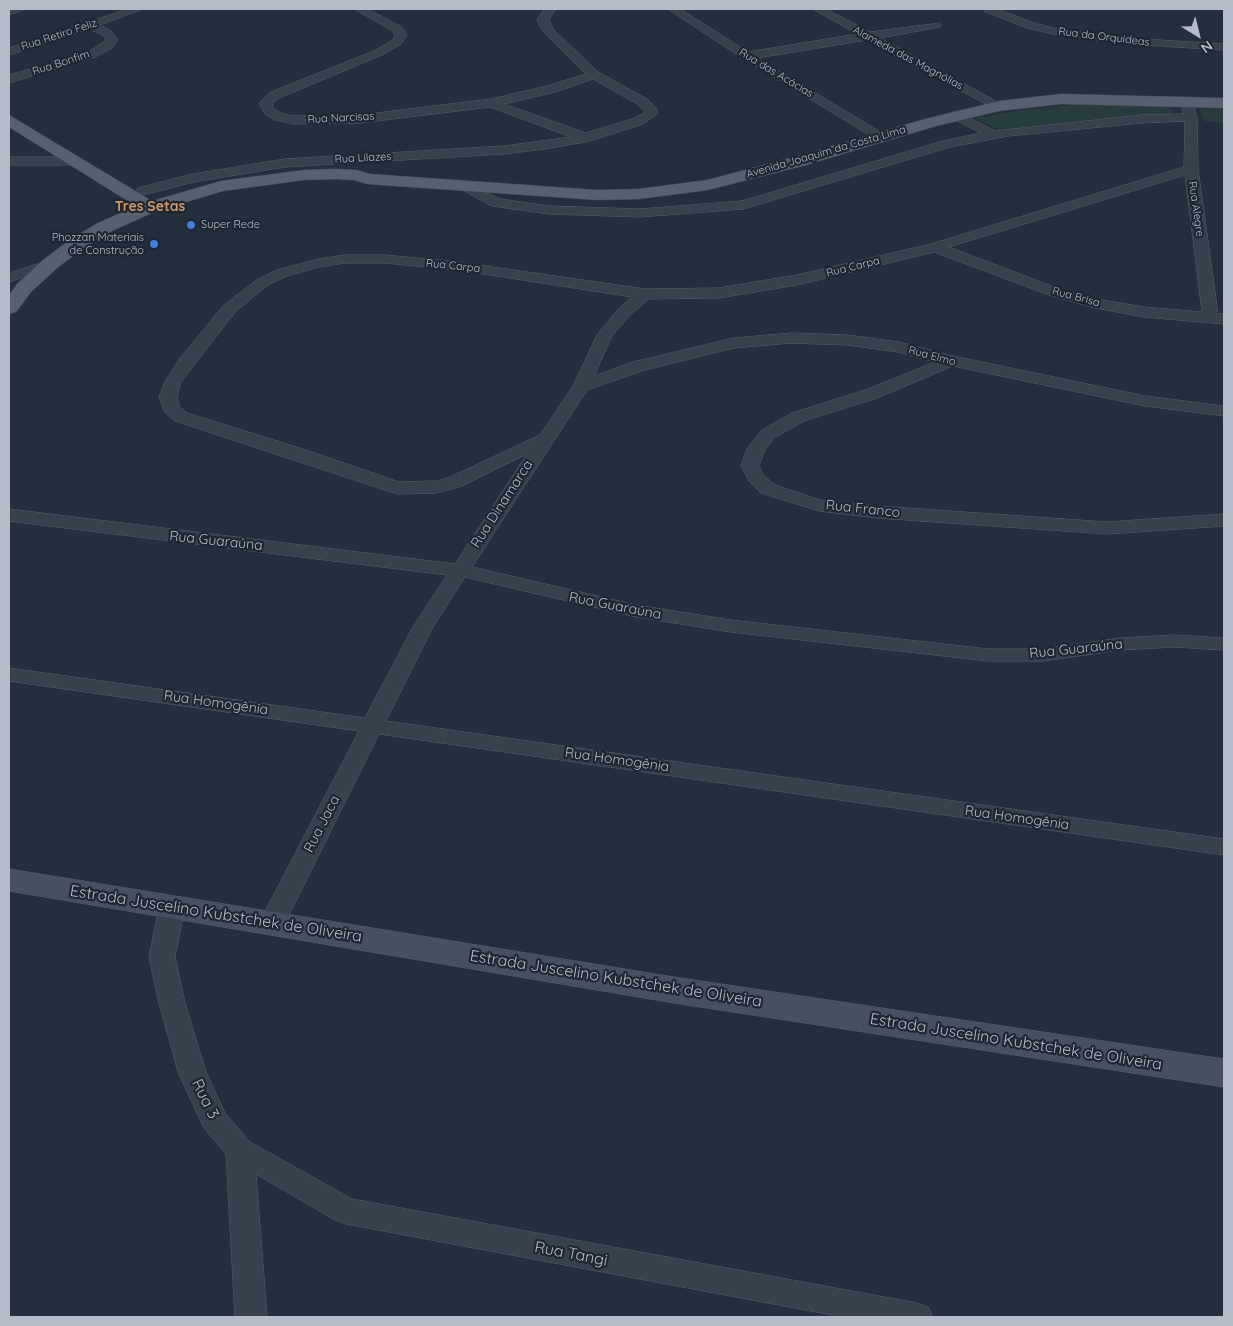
<!DOCTYPE html>
<html>
<head>
<meta charset="utf-8">
<style>
	body { margin:0 }
	#map { position:relative; width:1233px; height:1326px; overflow:hidden; background:#242f3e; font-family:Quicksand,sans-serif }
	canvas { display:block }
	.frame { position:absolute; inset:0; border:10px solid #b4bcc9; pointer-events:none }
	.north { position:absolute; left:1173px; top:10px; width:50px; height:50px; -webkit-text-stroke:4px #1d2633; paint-order:stroke; rotate:144deg; font-size:14px; font-weight:700; line-height:20px; text-align:center; color:#b4bcc9 }
	.north::after { content:''; display:block; margin:auto; width:18px; height:22px; background:#b4bcc9; clip-path:polygon(50% 0,100% 100%,50% 72%,0 100%) }
</style>
</head>
<body>
<div id="map">
<canvas width="1233" height="1326"></canvas>
<div class="frame"></div>
<div class="north">N</div>
</div>
<script>
const ctx = document.querySelector('canvas').getContext('2d');
ctx.lineJoin = 'round';
function paint(path, color) { ctx.fillStyle = color; ctx.fill(path, 'evenodd'); }
const poly = rows => new Path2D(rows.map(r => 'M' + r).join(''));
function stroke(path, color, width, dash) { ctx.strokeStyle = color; ctx.lineWidth = width; ctx.lineCap = dash ? 'butt' : 'round'; ctx.setLineDash(dash || []); ctx.stroke(path); }
function label(font, color, halo, rows, align = 'center') {
  ctx.font = font + ' Quicksand,sans-serif'; ctx.lineWidth = 4.5; ctx.setLineDash([]); ctx.textBaseline = 'middle'; ctx.strokeStyle = halo; ctx.fillStyle = color; for (const [text, x, y, turn = 0] of rows) {
    ctx.save(); ctx.translate(x, y); ctx.rotate((+turn || 0) * Math.PI / 180); ctx.textAlign = isNaN(turn) ? turn : align; if (halo) ctx.strokeText(text, 0, 0); ctx.fillText(text, 0, 0); ctx.restore();
  }
}
const green = poly([
	[1089,103,1139,103,1168,107,1173,112,1172,116,999,130,974,118,1020,110],
	[1200,109,1224,110,1224,123,1204,121]
]);
const lane = poly([
	[18,9,26,9,9,15,9,11,18,9]
]);
const street = poly([
	[128,9,143,9,100,25,111,31,118,40,112,48,95,57,9,83,9,75,87,53,106,40,103,35,89,29,9,55,9,48,128,9],
	[354,9,367,9,402,27,407,35,401,44,382,55,279,98,272,104,274,109,283,114,294,116,360,115,491,99,547,86,586,74,542,30,537,19,545,9,556,9,549,19,553,29,598,72,647,99,657,109,657,114,643,124,590,141,545,149,504,154,285,167,194,182,143,195,138,194,136,191,138,188,193,174,285,159,504,146,571,137,490,107,360,123,294,124,275,120,265,114,259,103,271,92,374,51,393,40,395,35,393,31,354,9],
	[593,79,639,105,645,112,635,118,586,133,504,104,555,92,593,79],
	[668,9,680,9,748,52,857,34,813,9,826,9,870,32,940,23,940,27,880,38,1005,106,1003,109,995,109,867,40,757,58,887,136,881,140,876,139,742,58,668,9],
	[983,9,997,9,1034,23,1053,28,1127,38,1224,44,1224,50,1127,44,1053,34,1027,28,984,11,983,9],
	[1187,101,1193,105,1197,117,1198,169,1218,314,1224,314,1224,324,1144,317,1095,308,1049,295,934,252,797,285,719,298,649,299,630,315,612,336,594,376,633,362,734,338,791,333,847,335,899,342,953,356,1145,396,1224,406,1224,416,1145,406,953,366,877,398,804,421,774,438,765,450,759,465,763,475,775,485,820,500,878,506,1107,522,1224,514,1224,526,1107,534,878,518,819,511,761,493,749,481,741,465,747,449,762,430,792,413,865,390,935,362,898,352,847,345,791,343,734,348,645,370,587,390,472,567,636,605,731,620,988,649,1043,649,1120,638,1175,635,1224,638,1224,650,1175,647,1120,650,1043,661,988,661,731,632,636,617,465,577,433,627,386,721,1224,839,1224,855,379,734,285,923,281,929,272,932,263,929,259,923,359,731,9,681,9,668,365,718,413,627,447,575,9,521,9,509,455,564,527,454,462,486,436,493,397,494,175,421,165,412,159,397,165,382,180,358,224,305,258,279,277,270,318,259,345,255,385,255,458,262,645,289,719,288,797,275,931,244,1184,167,1185,121,1142,123,1008,136,950,147,743,209,640,217,549,214,492,206,453,185,460,181,500,199,549,206,640,209,742,201,943,141,981,133,952,118,950,115,952,112,956,111,995,131,1142,115,1184,114,1181,105,1187,101],
	[1185,175,1202,312,1144,307,1096,299,1059,289,949,247,1185,175],
	[345,263,385,263,458,270,632,297,618,309,597,335,573,386,540,435,448,478,436,481,399,482,306,450,187,413,179,406,177,397,181,382,236,311,268,285,287,276,319,267,345,263],
	[9,157,76,157,83,161,76,165,9,165,9,157],
	[50,260,55,261,57,264,55,267,9,282,9,273,50,260],
	[172,898,181,901,185,907,175,957,185,1003,206,1072,225,1113,250,1142,352,1199,917,1303,928,1307,933,1317,843,1317,346,1224,335,1220,256,1174,267,1317,235,1317,226,1154,204,1128,178,1072,159,1003,149,957,159,907,163,901,172,898]
]);
const secondary = poly([
	[9,869,674,977,1224,1059,1224,1087,674,1003,9,891,9,869]
]);
const primary = poly([
	[1061,94,1224,98,1224,108,1061,104,999,111,936,126,806,165,708,190,639,199,597,200,367,184,354,180,336,179,304,180,223,191,156,211,112,231,85,247,57,268,31,292,16,312,9,314,9,295,17,284,43,260,71,239,98,223,136,206,9,127,9,115,152,201,221,181,304,170,336,169,357,170,370,174,597,190,639,189,707,180,794,157,925,119,999,101,1061,94]
]);
const markers = [
	[191,225,5,"#3f7fe0"],
	[154,244,5,"#3f7fe0"]
];
const farStreetnames = [
	["Rua Retiro Feliz",59,35,-18],
	["Rua da Orquideas",1104,37,7],
	["Alameda das Magnólias",908,58,28],
	["Rua Bonfim",61,63,-18],
	["Rua das Acácias",776,73,31],
	["Rua Narcisas",341,118,-3],
	["Avenida Joaquim da Costa Lima",826,152,-16],
	["Rua Lilazes",363,158,-3],
	["Rua Alegre",1196,209,82],
	["Rua Carpa",453,266,6],
	["Rua Carpa",853,267,-14],
	["Rua Brisa",1076,297,15],
	["Rua Elmo",932,356,15]
];
const farPoinames = [
	["Super Rede",201,225],
	["Phozzan Materiais",144,238,"right"],
	["de Construção",144,251,"right"]
];
const farQuarternames = [
	["Tres Setas",150,207]
];
const streetNames = [
	["Rua Dinamarca",502,504,-57],
	["Rua Franco",863,509,6],
	["Rua Guaraúna",216,541,6],
	["Rua Guaraúna",615,606,11],
	["Rua Guaraúna",1076,649,-6],
	["Rua Homogênia",216,703,8],
	["Rua Homogênia",617,760,8],
	["Rua Homogênia",1017,818,8],
	["Rua Jaca",322,824,-63]
];
const nearStreetnames = [
	["Estrada Juscelino Kubstchek de Oliveira",216,914,9],
	["Estrada Juscelino Kubstchek de Oliveira",616,979,9],
	["Estrada Juscelino Kubstchek de Oliveira",1016,1042,9],
	["Rua 3",205,1099,64],
	["Rua Tangi",571,1254,11]
];
paint(green, '#263c3f');
stroke(lane, '#565f6c', 1);
stroke(street, '#565f6c', 1);
stroke(secondary, '#565f6c', 1);
stroke(primary, '#414a57', 1);
paint(lane, '#38414e');
paint(street, '#38414e');
paint(secondary, '#465061');
paint(primary, '#56606e');
for (const [x, y, r, color] of markers) { const dot = new Path2D(); dot.arc(x, y, r, 0, 2 * Math.PI); ctx.fillStyle = color; ctx.fill(dot); stroke(dot, '#1d2633', 2); }
label('11px', '#b4bcc9', '#1d2633', farStreetnames);
label('11px', '#b4bcc9', '#1d2633', farPoinames, 'left');
label('bold 14px', '#d59563', '#1d2633', farQuarternames);
label('14px', '#b4bcc9', '#1d2633', streetNames);
label('16px', '#b4bcc9', '#1d2633', nearStreetnames);
</script>
</body>
</html>
